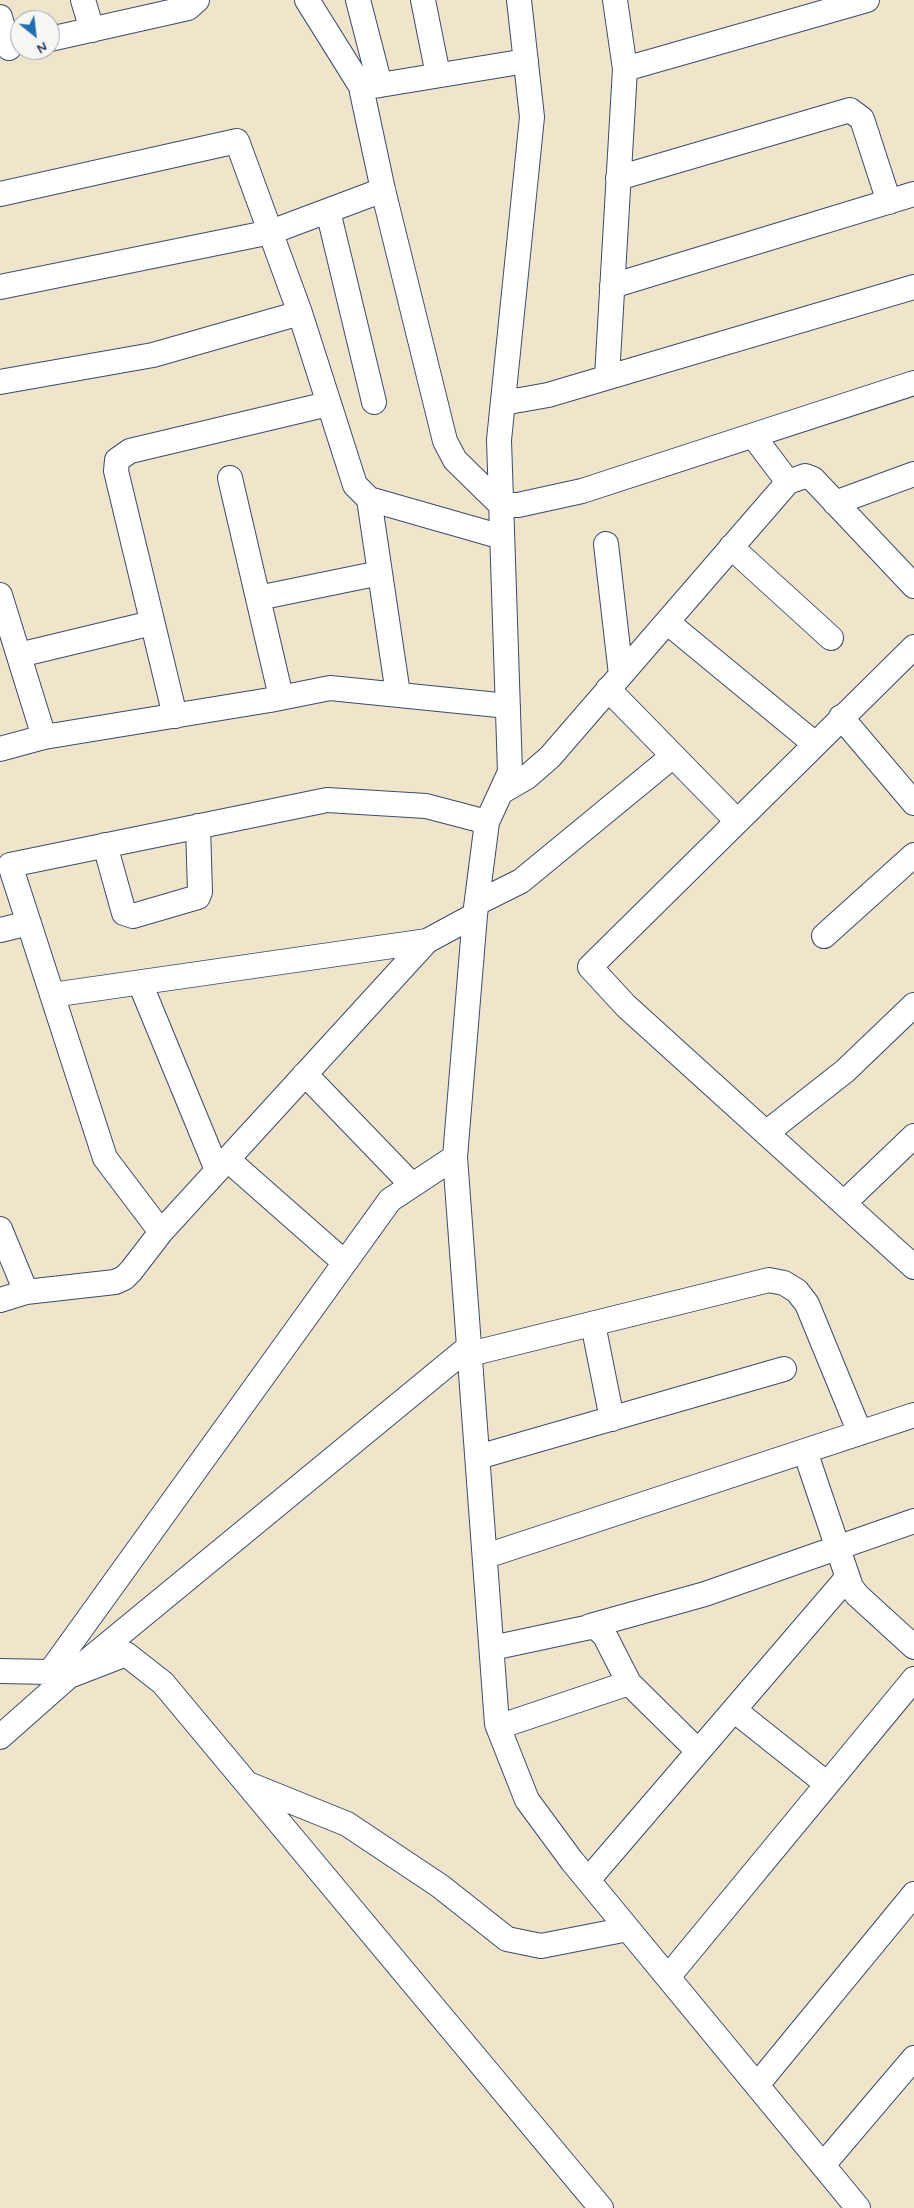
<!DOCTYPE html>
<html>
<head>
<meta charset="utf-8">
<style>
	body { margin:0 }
	#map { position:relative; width:914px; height:2208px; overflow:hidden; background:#eee5ca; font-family:Mynerve,sans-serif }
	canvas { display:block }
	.north { position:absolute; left:10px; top:10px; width:50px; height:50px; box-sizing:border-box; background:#f6f6f2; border:1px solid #9ea6b7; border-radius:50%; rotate:151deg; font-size:14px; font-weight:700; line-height:20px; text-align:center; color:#1b2f5e }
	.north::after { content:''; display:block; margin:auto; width:18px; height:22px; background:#1f6fb2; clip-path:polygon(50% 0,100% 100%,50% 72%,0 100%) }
</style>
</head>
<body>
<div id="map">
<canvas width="914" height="2208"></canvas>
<div class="north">N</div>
</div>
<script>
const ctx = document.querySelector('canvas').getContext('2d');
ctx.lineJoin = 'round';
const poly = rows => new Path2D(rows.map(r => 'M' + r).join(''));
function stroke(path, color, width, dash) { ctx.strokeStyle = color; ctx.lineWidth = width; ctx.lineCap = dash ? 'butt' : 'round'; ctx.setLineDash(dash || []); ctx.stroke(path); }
const minor = poly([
	[83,0,92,30],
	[307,0,362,88],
	[358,0,380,85,526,61],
	[423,0,438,75],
	[519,0,532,117,499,440,510,772,487,822,475,915,455,1157,497,1724,527,1800,572,1861,858,2208],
	[0,17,9,48],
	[50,39,188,8,197,0],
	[625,69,867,0],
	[380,85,365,87,362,92,383,190,445,441,455,460,501,505,518,505,582,491,914,383],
	[618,178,850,110,862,119,889,202],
	[0,194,237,141,300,313],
	[328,211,374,402],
	[612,286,914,194],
	[0,287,271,232,383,190],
	[607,377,625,69,615,0],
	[0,382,153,355,300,313,355,485,369,499],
	[503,403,548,395,914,287],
	[754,437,788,482],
	[230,478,281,697],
	[835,503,914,474],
	[606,544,621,675],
	[731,547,831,638],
	[0,595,44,737],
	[258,598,380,573],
	[667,622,815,744],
	[914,647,590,967,626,1006,914,1267],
	[19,655,152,623],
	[608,689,737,821],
	[398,694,369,499,502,537],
	[175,716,116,471,117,460,130,451,328,404],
	[841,717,914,803],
	[0,749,44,737,270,700,330,688,508,706],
	[501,792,527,777,550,757,788,482,805,476,813,479,914,586],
	[105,845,124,913,133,916,198,897,200,892,198,826],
	[477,903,521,881,673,756],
	[475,915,427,941,161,1232,105,1158,10,865,327,800,426,806,487,822],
	[0,930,29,923],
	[824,936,914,855],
	[140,983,217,1170],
	[52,995,427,941],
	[305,1074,412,1185],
	[766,1133,845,1071,914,1005],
	[227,1159,344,1262],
	[844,1203,914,1136],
	[0,1229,26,1292],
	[0,1300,26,1292,115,1282,124,1278,131,1271,161,1232],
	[593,1324,612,1419],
	[470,1354,769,1280,784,1283,797,1291,807,1304,860,1433],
	[805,1451,851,1587,857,1595,914,1647],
	[478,1457,784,1369],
	[486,1556,914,1415],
	[590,1626,705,1594,914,1521],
	[492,1648,595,1626,605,1636,629,1683,698,1751],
	[0,1671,50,1672,69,1676,126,1654,163,1683,601,2208],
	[50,1672,390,1200,455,1157],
	[734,1710,827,1784],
	[498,1727,629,1683],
	[0,1737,69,1676,470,1346],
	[248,1784,347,1824,440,1886,507,1939,541,1946,628,1929],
	[588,1880,847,1578],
	[668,1977,914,1679],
	[757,2085,914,1894],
	[823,2165,914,2058]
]);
stroke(minor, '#3b4a6e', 26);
stroke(minor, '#fff', 24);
</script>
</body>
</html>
